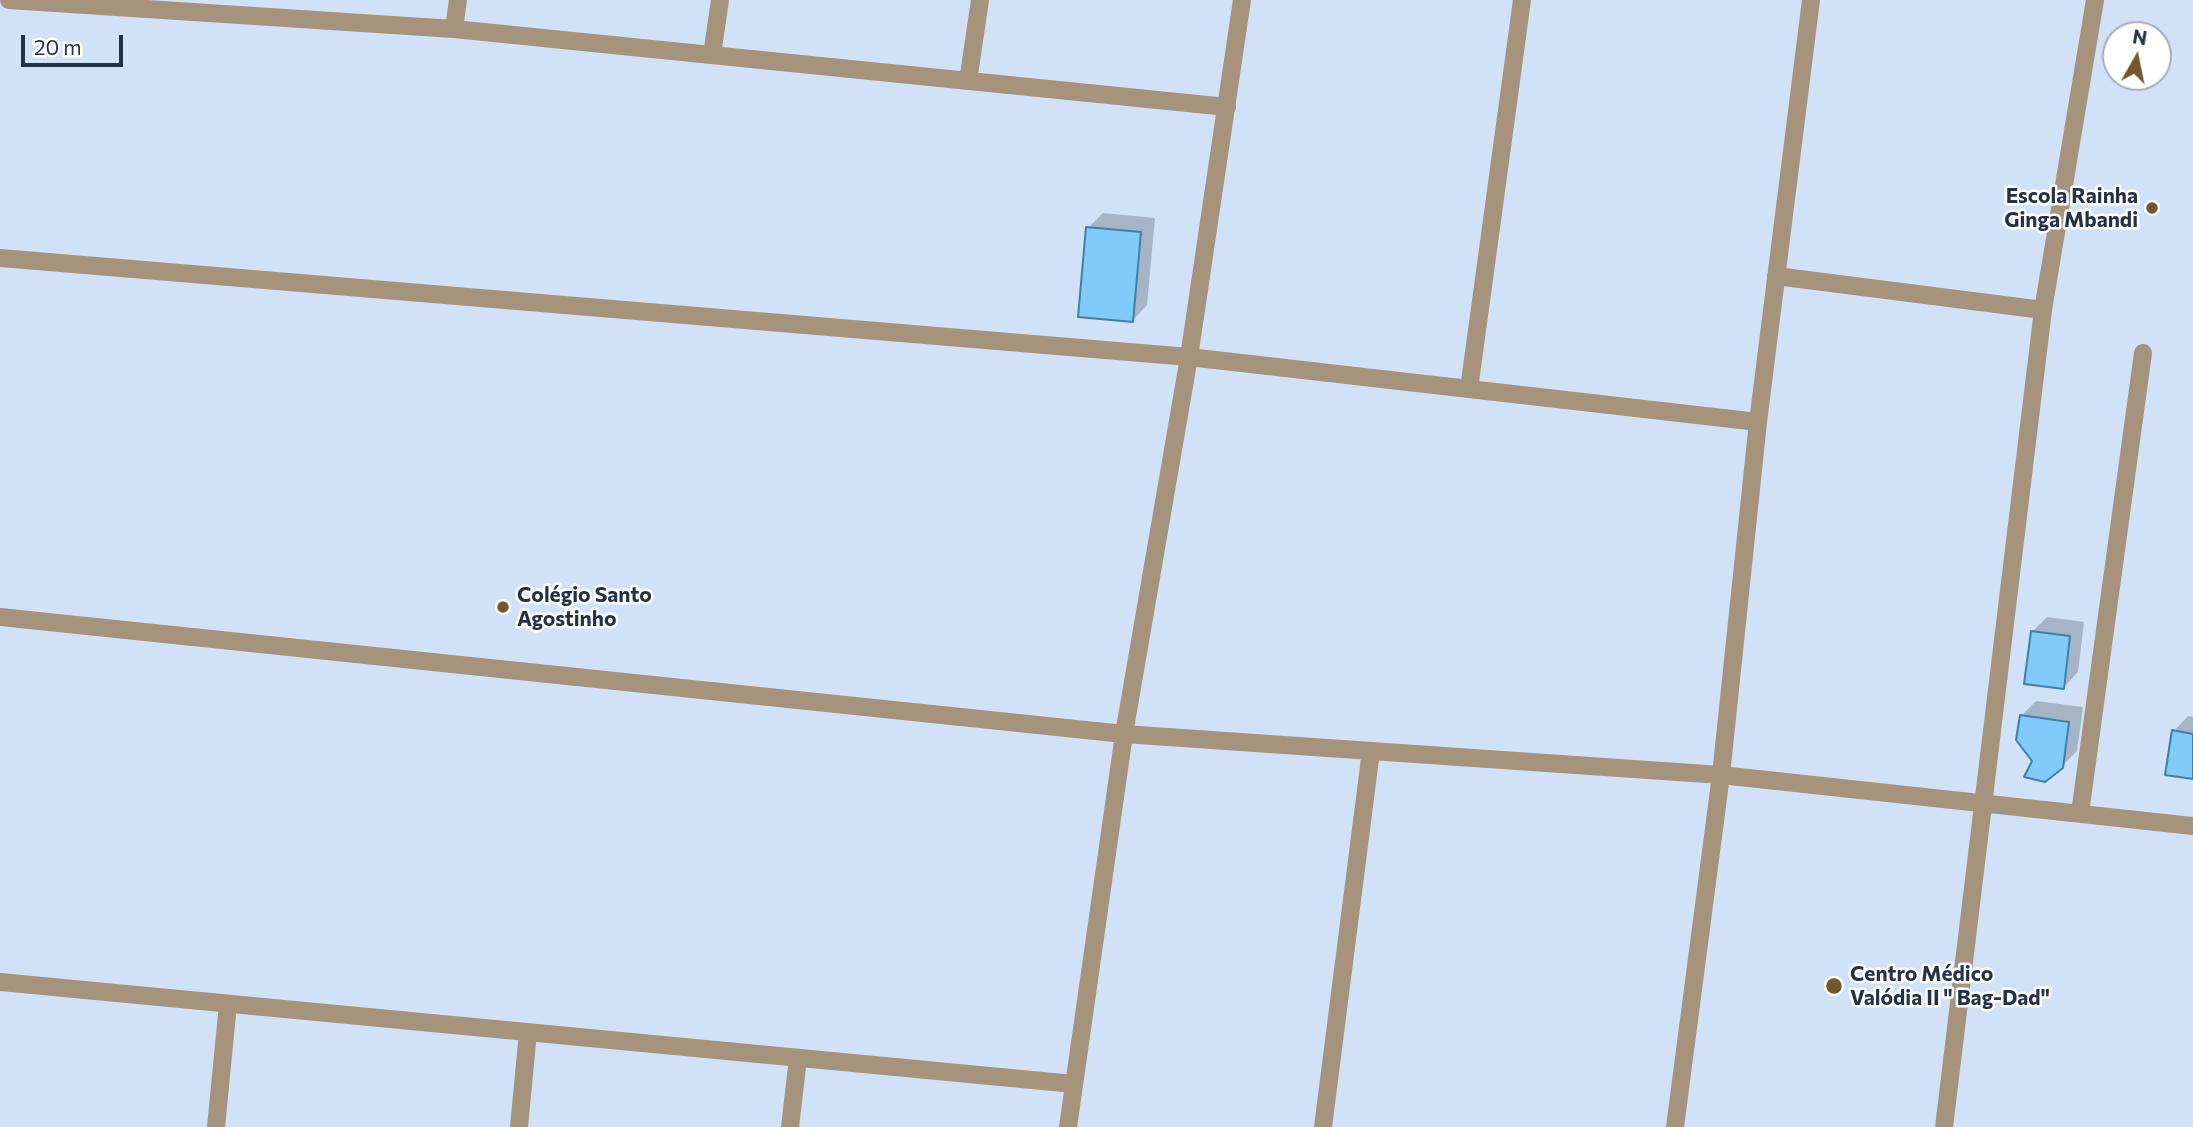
<!DOCTYPE html>
<html>
<head>
<meta charset="utf-8">
<style>
	body { margin:0 }
	#map { position:relative; width:2193px; height:1127px; overflow:hidden; background:#d1e1f8; font-family:Commissioner,sans-serif }
	canvas { display:block }
	.north { position:absolute; left:2102px; top:21px; width:70px; height:70px; box-sizing:border-box; background:#fff; border:2px solid #a7adb6; border-radius:50%; rotate:9deg; font-size:19px; font-weight:700; line-height:28px; text-align:center; color:#223248 }
	.north::after { content:''; display:block; margin:auto; width:24px; height:32px; background:#73562a; clip-path:polygon(50% 0,100% 100%,50% 72%,0 100%) }
	.scale { position:absolute; left:21px; top:35px; width:102px; height:32px; box-sizing:border-box; border:4px solid #223248; border-top:0; padding-left:9px; font-size:21px; line-height:24px; white-space:nowrap; color:#223248; -webkit-text-stroke:5px #fff; paint-order:stroke }
</style>
</head>
<body>
<div id="map">
<canvas width="2193" height="1127"></canvas>
<div class="north">N</div>
<div class="scale">20 m</div>
</div>
<script>
const ctx = document.querySelector('canvas').getContext('2d');
ctx.lineJoin = 'round';
function paint(path, color) { ctx.fillStyle = color; ctx.fill(path, 'evenodd'); }
const poly = rows => new Path2D(rows.map(r => 'M' + r).join(''));
function stroke(path, color, width, dash) { ctx.strokeStyle = color; ctx.lineWidth = width; ctx.lineCap = dash ? 'butt' : 'round'; ctx.setLineDash(dash || []); ctx.stroke(path); }
function label(font, color, halo, rows, align = 'center') {
  ctx.font = font + ' Commissioner,sans-serif'; ctx.lineWidth = 5; ctx.setLineDash([]); ctx.textBaseline = 'middle'; ctx.strokeStyle = halo; ctx.fillStyle = color; for (const [text, x, y, turn = 0] of rows) {
    ctx.save(); ctx.translate(x, y); ctx.rotate((+turn || 0) * Math.PI / 180); ctx.textAlign = isNaN(turn) ? turn : align; if (halo) ctx.strokeText(text, 0, 0); ctx.fillText(text, 0, 0); ctx.restore();
  }
}
const shadow = poly([
	[1103,213,1155,218,1147,305,1133,320,1088,228],
	[2047,617,2084,622,2078,672,2064,687,2032,632],
	[2036,701,2083,707,2077,751,2062,766,2035,761,2021,716],
	[2188,716,2193,717,2193,777,2174,731]
]);
const building = poly([
	[1086,227,1141,232,1133,322,1078,317,1086,227],
	[2031,631,2070,636,2064,689,2024,684,2031,631],
	[2020,715,2069,722,2063,768,2045,782,2024,777,2032,761,2016,740,2020,715],
	[2172,730,2193,734,2193,779,2165,775,2172,730]
]);
const minor = poly([
	[9,0,454,29,1227,107],
	[454,29,458,0],
	[712,55,720,0],
	[968,81,980,0],
	[0,258,1189,357,1758,422],
	[1776,276,2043,310],
	[1469,389,1522,0],
	[0,617,1124,734,1721,775,2193,826],
	[2080,813,2143,353],
	[0,982,1074,1084],
	[216,1127,228,1004],
	[519,1127,528,1032],
	[790,1127,798,1058],
	[1068,1127,1124,734,1189,357,1242,0],
	[1323,1127,1371,751],
	[1675,1127,1721,775,1758,422,1811,0],
	[1944,1127,2043,310,2095,0]
]);
const markers = [
	[2152,208,7,"#73562a"],
	[503,607,7,"#73562a"],
	[1834,986,9,"#73562a"]
];
const poiNames = [
	["Escola Rainha",2138,196,"right"],
	["Ginga Mbandi",2138,220,"right"],
	["Colégio Santo",517,595],
	["Agostinho",517,619],
	["Centro Médico",1850,974],
	["Valódia II \" Bag-Dad\"",1850,998]
];
paint(shadow, '#0003');
paint(building, '#80cbf9');
stroke(building, '#3e80a6', 2);
stroke(minor, '#a5947b', 18);
for (const [x, y, r, color] of markers) { const dot = new Path2D(); dot.arc(x, y, r, 0, 2 * Math.PI); ctx.fillStyle = color; ctx.fill(dot); stroke(dot, '#fff', 2.5); }
label('bold 21px', '#223248', '#fff', poiNames, 'left');
</script>
</body>
</html>
